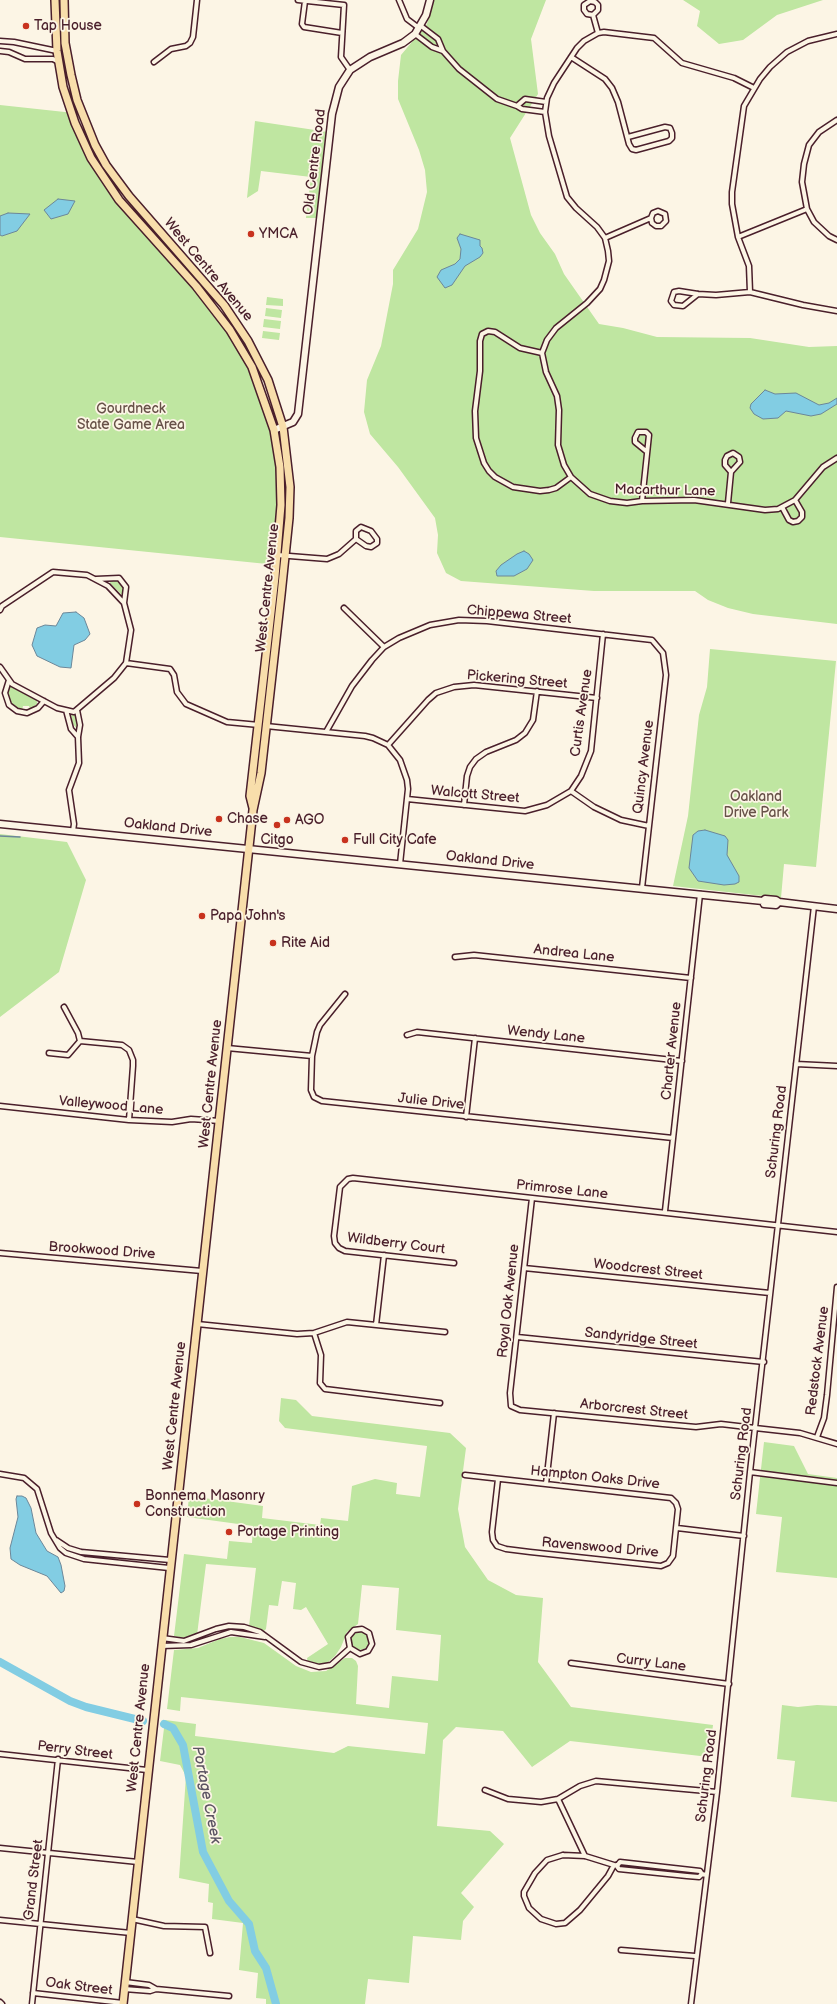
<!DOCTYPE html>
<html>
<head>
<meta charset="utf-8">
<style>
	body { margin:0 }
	canvas { display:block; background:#fcf5e5 }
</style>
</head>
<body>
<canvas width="837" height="2004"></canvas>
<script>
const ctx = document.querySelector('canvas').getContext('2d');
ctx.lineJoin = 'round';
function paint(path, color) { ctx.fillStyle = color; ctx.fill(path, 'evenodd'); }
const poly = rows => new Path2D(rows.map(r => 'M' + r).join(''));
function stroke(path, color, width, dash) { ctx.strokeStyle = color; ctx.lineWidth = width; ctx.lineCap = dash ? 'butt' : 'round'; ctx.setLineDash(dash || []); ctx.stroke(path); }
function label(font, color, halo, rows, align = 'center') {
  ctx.font = font + ' "Balsamiq Sans",sans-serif'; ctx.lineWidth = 3.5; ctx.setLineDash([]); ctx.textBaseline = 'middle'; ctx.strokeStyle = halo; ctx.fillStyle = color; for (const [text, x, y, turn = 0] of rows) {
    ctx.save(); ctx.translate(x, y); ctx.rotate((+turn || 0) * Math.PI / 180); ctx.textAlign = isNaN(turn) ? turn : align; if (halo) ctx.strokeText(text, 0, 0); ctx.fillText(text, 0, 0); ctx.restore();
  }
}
const green = poly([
	[434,0,546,0,531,39,538,94,510,138,531,215,540,233,555,254,564,274,599,324,623,328,657,337,750,338,809,347,837,346,837,624,753,614,728,608,708,600,695,591,594,591,461,581,446,573,437,553,438,535,435,518,398,467,370,434,364,412,367,380,381,346,393,284,393,270,418,229,427,192,425,170,419,150,398,99,398,81,401,55,427,24],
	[683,0,823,0,777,15,743,40,719,44,697,26,700,11],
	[0,105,74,113,85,143,118,197,229,325,256,371,282,472,283,524,277,565,0,537],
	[255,121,328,132,319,218,306,218,311,177,261,171,258,191,247,198],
	[267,297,283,299,283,306,266,305],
	[266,308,282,310,281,318,265,316],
	[264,319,281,321,280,329,263,327],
	[263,331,280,333,279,340,262,338],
	[117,579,124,587,122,595,110,583,111,580],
	[710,649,836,661,816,867,784,864,781,898,673,886,688,816,699,715,707,687],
	[11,685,37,700,37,704,30,709,29,706,23,706,22,710,11,705,7,692,9,686],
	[74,714,77,717,77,729,73,724,71,715],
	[0,834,67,842,86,880,59,972,0,1017],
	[281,1398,296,1400,312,1416,450,1433,466,1448,458,1509,465,1547,488,1580,516,1595,543,1598,538,1662,571,1707,713,1725,709,1757,570,1741,532,1767,503,1731,456,1727,443,1740,437,1826,490,1831,504,1844,461,1893,474,1907,463,1921,461,1940,413,1936,409,1983,368,1979,365,2004,266,2004,266,1999,256,1998,258,1973,239,1970,243,1923,212,1919,213,1903,208,1902,209,1884,179,1878,186,1776,180,1765,160,1761,165,1720,196,1724,195,1736,334,1753,348,1746,425,1754,428,1723,181,1697,180,1711,167,1709,174,1650,198,1648,220,1639,230,1637,240,1637,264,1643,296,1666,311,1672,326,1671,345,1658,352,1658,356,1661,358,1666,356,1704,389,1708,392,1676,438,1681,441,1635,396,1630,399,1588,362,1585,358,1624,347,1632,341,1647,335,1656,327,1663,318,1665,308,1663,307,1658,328,1644,306,1607,301,1610,293,1609,296,1583,282,1581,278,1606,269,1605,266,1629,264,1631,249,1626,256,1568,206,1564,197,1635,185,1638,174,1636,184,1554,227,1559,229,1541,252,1543,253,1526,187,1517,189,1496,263,1506,262,1518,320,1525,321,1518,348,1521,352,1486,375,1479,397,1483,396,1494,420,1497,427,1446,285,1428,279,1421],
	[764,1442,794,1446,808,1474,837,1478,837,1578,776,1572,782,1517,756,1514],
	'351 1641a9 9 0 1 1 18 0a9 9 0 1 1-18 0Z',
	[782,1705,798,1707,817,1705,837,1706,837,1802,791,1797,795,1761,777,1759]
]);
const water = poly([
	[58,199,75,201,68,214,51,219,44,210,58,199],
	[8,213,30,214,17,231,2,236,0,235,0,216,8,213],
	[460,234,480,240,480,246,482,248,483,253,480,257,465,266,452,285,445,288,437,277,441,270,455,264,460,259,461,249,457,238,460,234],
	[765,390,775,394,796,393,819,405,829,403,837,398,837,404,821,414,811,416,786,411,778,418,763,419,754,414,750,408,751,404,765,390],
	[524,551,529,554,533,560,527,569,514,576,497,576,496,571,501,565,517,554,524,551],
	[76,612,84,618,90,634,85,640,74,645,71,668,60,667,37,656,32,645,37,628,45,625,56,626,63,613,76,612],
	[705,830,725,836,728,840,727,855,739,876,739,882,735,884,724,885,698,881,689,868,693,835,698,831,705,830],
	[17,1496,22,1496,26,1498,31,1508,36,1533,47,1551,58,1557,61,1565,65,1586,64,1591,61,1593,47,1576,20,1565,11,1559,10,1548,18,1517,16,1499,17,1496]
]);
const stream = poly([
	[0,836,20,837]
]);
const river = poly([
	[0,1662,70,1701,86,1707,143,1721],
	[164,1724,173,1728,183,1745,203,1852,229,1901,249,1924,255,1951,266,1968,276,2004]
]);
const street = poly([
	[298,0,344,5,341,57,350,70],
	[399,0,407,19,419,28],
	[305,1,302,24,304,27,342,33],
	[593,15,587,14,584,10,584,5,590,1,595,2,598,5,598,10,593,15,598,33],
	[421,26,438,39,443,51,459,69,497,99,517,106,522,109,545,112],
	[415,34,432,47,443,51],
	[0,41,14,42,57,51],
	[0,51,9,52,25,59,53,59,59,62],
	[571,57,605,79,612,88,618,102,629,144,632,149,636,150,669,141,672,138,672,133,670,128,665,127,628,137],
	[154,62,171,49,186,46,190,43,193,37,197,0],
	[754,88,734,78,682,63,654,38,604,32,598,33,584,41,577,48,554,83,547,98,545,112,549,136,567,197,576,208,597,227,605,238,608,251,609,261,604,280,600,289,587,303,556,328,547,340,542,353,546,372,557,396,559,410,558,445,564,465,571,477,590,494,610,501,627,503,642,501,694,500,765,510,778,509,795,500,823,467,837,458],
	[517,106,525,99,546,102],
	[837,120,819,132,809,145,804,164,802,182,807,209,814,222,829,236,837,240],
	[738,237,807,209],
	[605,238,651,218,653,213,658,211,665,214,666,221,661,226,656,226,652,223,651,218],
	[750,292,749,266,738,237,732,204,732,192,744,106,760,79,770,67,787,52,808,41,837,34],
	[698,294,683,306,674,305,671,301,674,292,679,291,698,294,716,295,750,292,803,305,837,311],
	[542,353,520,348,495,332,488,331,482,334,480,341,480,371,475,411,476,438,484,463,489,471,495,477,513,487,540,491,549,490,556,488,571,477],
	[642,501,649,435,646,432,638,432,635,438,635,442,646,451],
	[728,503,731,472,740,462,739,457,733,453,727,456,725,460,725,465,731,472],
	[782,507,789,520,793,522,798,521,802,517,802,512,795,500],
	[277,555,327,559,339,554,356,539,366,546,371,547,377,543,377,539,371,531,361,527,356,531,356,539],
	[96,579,119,578,126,587,124,603],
	[344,608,384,647],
	[0,610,2,606,53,572,87,575,108,586,124,603,131,630,126,663,114,678,74,712,57,708,12,684,0,667],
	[126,663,170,669,174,675,177,692,186,704,227,722,259,725],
	[9,680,5,693,9,705,17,711,27,713,38,708,44,701],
	[66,710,71,729,78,737],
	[266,726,365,736,373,738,388,745,400,760,407,780,408,789,400,864],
	[326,732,352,686,372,660,384,647,399,638,430,625,459,620,487,621,652,640,663,653,666,675,642,888],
	[388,745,428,700,436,693,454,687,474,685,597,698],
	[571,791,594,807,621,820,649,826],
	[407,799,525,811,547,805,571,791,581,776,591,751,603,634],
	[464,805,467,776,470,767,476,759,486,752,516,740,525,733,533,720,537,691],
	[73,831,74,824,69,790,79,763,78,737,80,725,77,710],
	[455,957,474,955,691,978],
	[64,1007,78,1033,80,1041],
	[407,1035,417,1032,682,1061],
	[80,1041,122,1045,129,1050,133,1060,133,1066,129,1120],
	[227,1048,312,1056,311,1090,314,1097,322,1101,673,1138],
	[49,1053,68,1055,80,1041],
	[312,1056,317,1032,320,1025,345,994],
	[796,1064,837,1066],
	[0,1106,129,1120,172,1122,191,1119,220,1121],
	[466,1117,475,1038],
	[532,1198,510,1393,511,1406,520,1410,663,1424,696,1427,721,1424,755,1428,800,1433,837,1444],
	[665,1211,700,894],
	[0,1253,202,1271],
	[454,1263,345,1251,339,1248,335,1243,334,1236,340,1187,348,1179,353,1178,837,1232],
	[524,1268,770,1293],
	[197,1324,297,1334,314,1333,347,1322,445,1332],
	[376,1325,384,1255],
	[314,1333,321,1355,320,1383,325,1389,440,1403],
	[517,1337,764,1362],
	[817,1437,824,1418,827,1395,837,1287],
	[750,1472,837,1483],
	[0,1474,24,1478,37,1489,51,1533,60,1548,66,1553,84,1559,169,1568],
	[465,1475,671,1498,676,1503,678,1509,673,1556,668,1563,661,1566,530,1552,506,1549,497,1546,493,1540,492,1532,498,1479],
	[546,1484,554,1413],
	[677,1528,744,1536],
	[56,1540,68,1548,81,1552,170,1560],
	[162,1638,184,1641,216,1629,229,1626,244,1627,260,1632,301,1662,319,1667,331,1665,350,1648,360,1654,368,1651,372,1644,369,1633,362,1629,354,1630,348,1637,350,1648],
	[161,1646,191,1645,231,1632,265,1637],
	[571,1663,729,1684],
	[0,1754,147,1770],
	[485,1790,508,1799,541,1802,558,1799,580,1786,596,1781,717,1792],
	[558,1799,585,1856],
	[0,1848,138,1862],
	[563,1855,585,1856,614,1865,608,1876,580,1910,565,1923,556,1924,541,1919,529,1908,524,1896,524,1892,535,1873,547,1860,563,1855],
	[616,1865,619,1869,687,1876,699,1877,702,1874],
	[617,1866,620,1862,700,1871,702,1874,706,1875],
	[132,1919,164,1926,205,1927,210,1953],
	[0,1920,131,1933],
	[621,1950,695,1956],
	[125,1982,149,1985,156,1989,229,1996],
	[124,1989,150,1991,156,1989],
	[33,1993,123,2003],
	[0,2002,2,2004],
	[32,2004,58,1759],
	[691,2004,717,1792,750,1472,814,906]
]);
const secondary = poly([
	[274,430,293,422,298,414,332,114,339,87,350,70,370,57,403,43,415,34,426,15,430,0],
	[0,824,763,901,765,899,776,900,779,902,837,909],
	[763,901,764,904,776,905,779,902]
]);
const primary = poly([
	[55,0,57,51,63,87,75,123,91,158,119,200,196,286,230,330,252,367,274,430,280,467,281,505,275,577,250,796,253,808],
	[64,0,65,43,71,75,77,100,95,145,106,165,129,196,224,305,248,341,268,380,283,427,290,487,289,518,281,595,261,773,253,810,123,2004]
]);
const markers = [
	[26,26,4,"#c8321e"],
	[251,234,4,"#c8321e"],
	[219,819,4,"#c8321e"],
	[287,820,4,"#c8321e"],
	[277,825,4,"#c8321e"],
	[345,840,4,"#c8321e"],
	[202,916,4,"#c8321e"],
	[273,943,4,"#c8321e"],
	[137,1504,4,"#c8321e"],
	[229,1532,4,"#c8321e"]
];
const poiNames = [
	["Tap House",34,26],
	["YMCA",259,234],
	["Chase",227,819],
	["AGO",295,820],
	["Citgo",277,840,"center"],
	["Full City Cafe",353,840],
	["Papa John's",210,916],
	["Rite Aid",281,943],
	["Bonnema Masonry",145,1496],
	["Construction",145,1512],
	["Portage Printing",237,1532]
];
const streetNames = [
	["Old Centre Road",315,162,-83],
	["West Centre Avenue",208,270,50],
	["Macarthur Lane",665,491,1],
	["West Centre Avenue",268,588,-84],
	["Chippewa Street",519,615,5],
	["Pickering Street",517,680,5],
	["Curtis Avenue",582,713,-82],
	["Quincy Avenue",644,767,-83],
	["Walcott Street",475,795,5],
	["Oakland Drive",168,828,6],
	["Oakland Drive",490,861,6],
	["Andrea Lane",574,954,6],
	["Wendy Lane",546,1035,6],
	["Charter Avenue",672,1051,-84],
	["West Centre Avenue",211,1084,-84],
	["Julie Drive",431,1102,6],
	["Valleywood Lane",111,1106,5],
	["Schuring Road",777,1132,-83],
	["Primrose Lane",562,1190,6],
	["Wildberry Court",396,1244,7],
	["Brookwood Drive",102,1251,4],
	["Woodcrest Street",648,1270,6],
	["Royal Oak Avenue",509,1301,-84],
	["Sandyridge Street",641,1339,6],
	["Redstock Avenue",818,1361,-83],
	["West Centre Avenue",175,1406,-84],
	["Arborcrest Street",634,1410,6],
	["Schuring Road",742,1454,-83],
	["Hampton Oaks Drive",595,1478,6],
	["Ravenswood Drive",600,1548,5],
	["Curry Lane",651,1663,7],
	["West Centre Avenue",139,1728,-84],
	["Perry Street",75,1751,7],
	["Schuring Road",707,1776,-83],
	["Grand Street",34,1880,-83],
	["Oak Street",79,1987,7]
];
const parkNames = [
	["Gourdneck",131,409],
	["State Game Area",131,425],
	["Oakland",756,797],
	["Drive Park",756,813]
];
const waterNames = [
	["Portage Creek",206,1795,79]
];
paint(green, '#bfe6a1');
paint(water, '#82cde3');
stroke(water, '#6c8799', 1);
stroke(stream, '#6c8799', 1.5);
stroke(river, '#82cde3', 8);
stroke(street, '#4a1f2b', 7);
stroke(secondary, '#4a1f2b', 9);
stroke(primary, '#4a1f2b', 10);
stroke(street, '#fcf5e5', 4);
stroke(secondary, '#fcf5e5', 6);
stroke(primary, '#f8deab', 7);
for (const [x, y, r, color] of markers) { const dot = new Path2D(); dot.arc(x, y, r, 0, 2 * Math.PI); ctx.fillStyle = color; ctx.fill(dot); stroke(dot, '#fcf5e5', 1.5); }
label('14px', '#4a1f2b', '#fcf5e5', poiNames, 'left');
label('14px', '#4a1f2b', '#fcf5e5', streetNames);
label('14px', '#675148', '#fcf5e5', parkNames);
label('italic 15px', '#5b5362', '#fcf5e5', waterNames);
</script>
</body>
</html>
